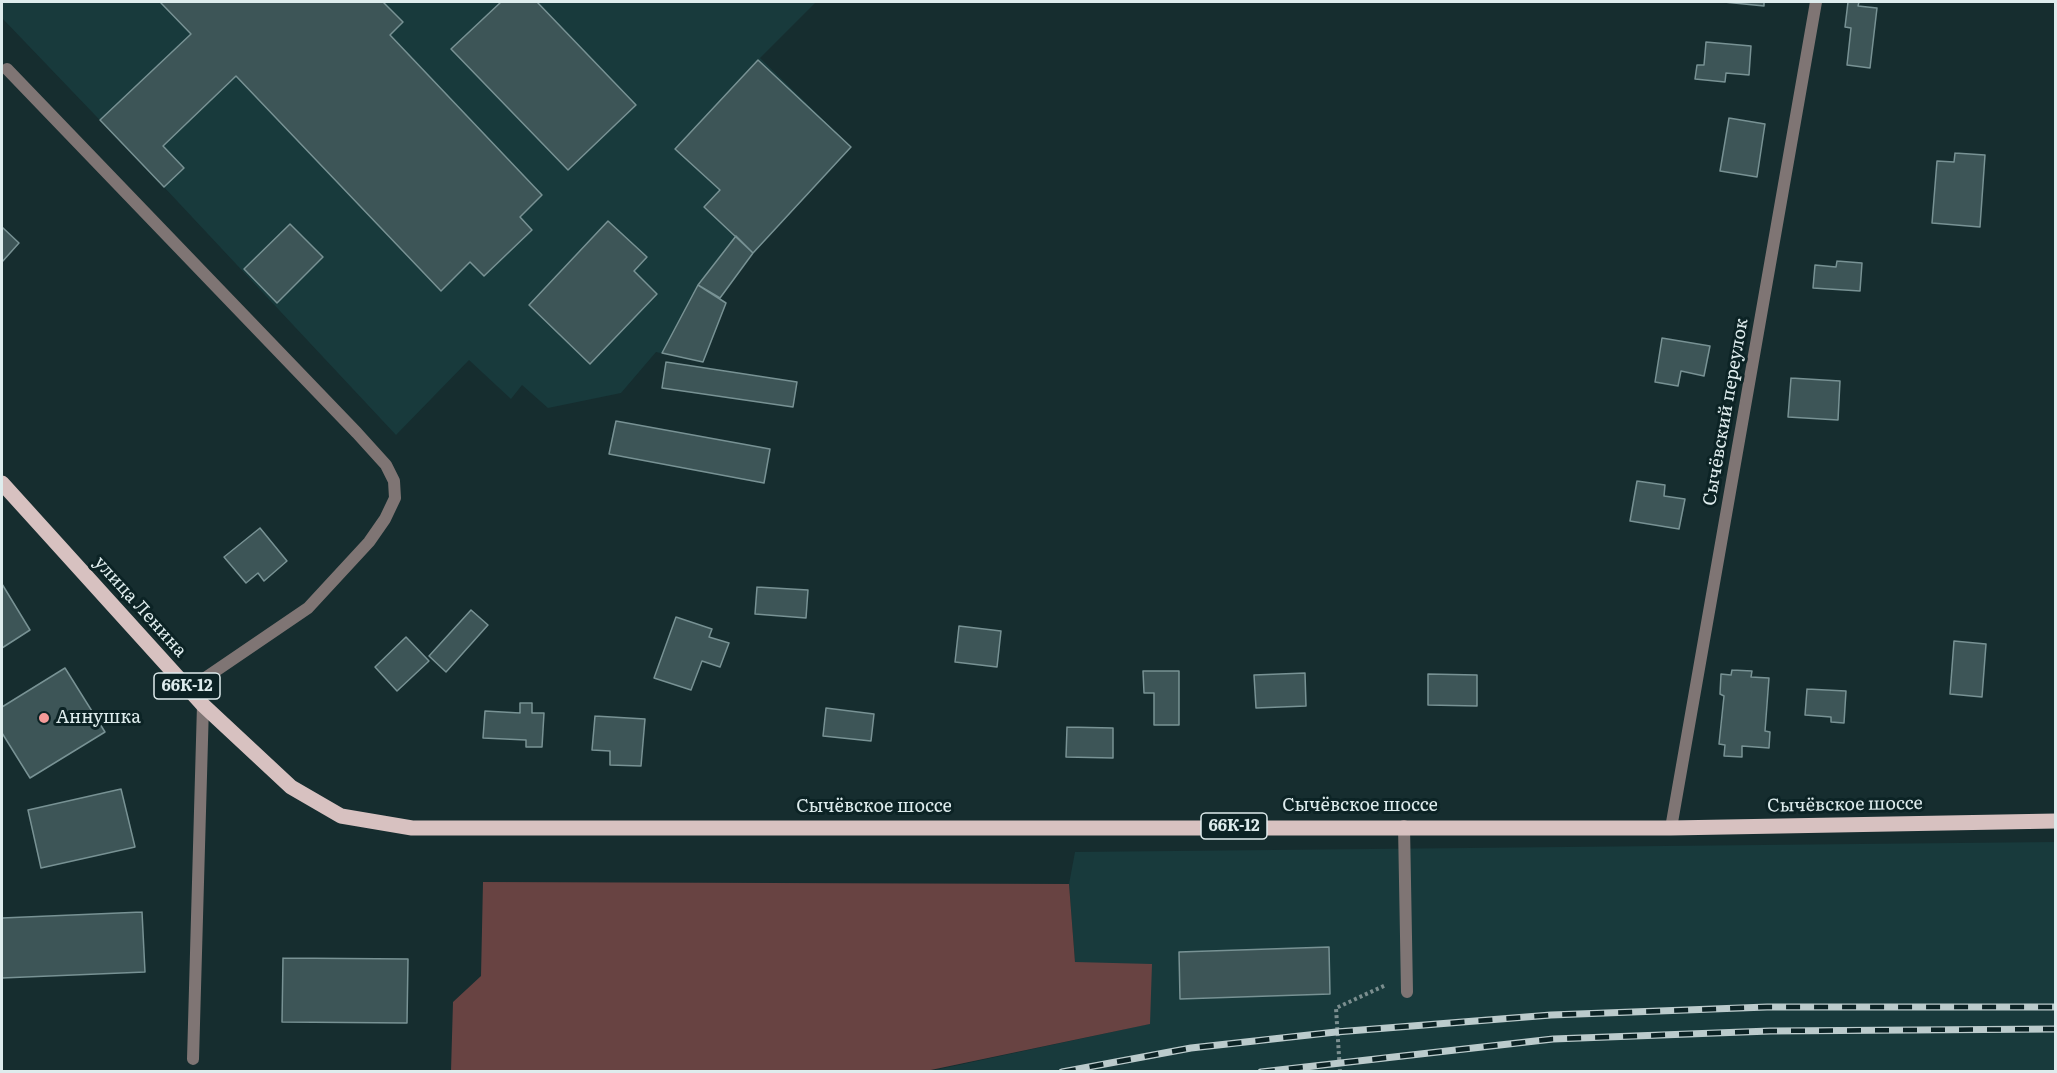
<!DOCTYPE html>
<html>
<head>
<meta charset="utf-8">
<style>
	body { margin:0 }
	#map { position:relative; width:2057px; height:1073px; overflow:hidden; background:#162d2f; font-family:Literata,serif }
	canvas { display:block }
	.frame { position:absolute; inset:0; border:3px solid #deeced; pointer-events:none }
</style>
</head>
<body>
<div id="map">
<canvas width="2057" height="1073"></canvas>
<div class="frame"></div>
</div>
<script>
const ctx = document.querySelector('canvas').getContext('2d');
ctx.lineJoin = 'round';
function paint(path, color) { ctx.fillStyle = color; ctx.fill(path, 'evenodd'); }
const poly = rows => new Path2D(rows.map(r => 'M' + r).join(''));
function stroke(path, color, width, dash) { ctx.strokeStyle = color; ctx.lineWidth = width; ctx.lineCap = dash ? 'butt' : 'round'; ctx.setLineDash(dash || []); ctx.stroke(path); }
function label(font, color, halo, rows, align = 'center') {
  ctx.font = font + ' Literata,serif'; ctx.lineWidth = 6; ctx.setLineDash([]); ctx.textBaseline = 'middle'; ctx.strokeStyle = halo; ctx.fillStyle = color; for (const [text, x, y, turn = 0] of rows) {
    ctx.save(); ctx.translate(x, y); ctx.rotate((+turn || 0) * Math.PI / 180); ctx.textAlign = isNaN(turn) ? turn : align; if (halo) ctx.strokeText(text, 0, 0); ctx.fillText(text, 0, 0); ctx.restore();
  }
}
const built = poly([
	[2,2,816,2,760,58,851,147,753,253,720,298,726,303,703,362,656,352,621,393,548,408,522,385,511,399,469,360,396,435,164,187,2,18],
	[2055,842,2055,1071,926,1072,1149,1024,1075,962,1069,884,1075,852]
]);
const green = poly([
	[483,882,1069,884,1075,962,1152,964,1150,1024,926,1071,451,1071,453,1002,481,976]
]);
const building = poly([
	[160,2,383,2,403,22,390,35,542,195,520,217,532,230,484,276,470,262,441,291,236,76,163,146,184,168,164,187,100,120,191,34,160,2],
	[501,2,537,2,636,105,568,170,451,49,501,2],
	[1724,2,1764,2,1764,6,1724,2],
	[1848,2,1859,2,1858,6,1877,8,1870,68,1847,65,1851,28,1845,27,1848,2],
	[1706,42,1751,46,1749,75,1726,73,1725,82,1695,79,1697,65,1704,65,1706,42],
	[758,60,851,147,753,253,704,207,720,190,675,149,758,60],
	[1729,118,1765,124,1757,177,1720,171,1729,118],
	[1955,153,1985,155,1980,227,1932,223,1937,161,1954,162,1955,153],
	[608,221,647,257,634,271,657,294,590,364,529,305,608,221],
	[290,224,323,257,277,303,244,269,290,224],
	[2,227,19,243,2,262,2,227],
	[736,236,753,253,720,298,698,285,736,236],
	[1837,261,1862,263,1860,291,1813,288,1815,265,1836,267,1837,261],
	[698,285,726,303,703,362,662,353,698,285],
	[1662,338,1710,346,1704,376,1681,371,1678,386,1655,382,1662,338],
	[666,362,797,382,793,407,662,388,666,362],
	[1791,378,1840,381,1838,420,1788,417,1791,378],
	[616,421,770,449,764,483,609,454,616,421],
	[1637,481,1665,485,1664,496,1685,499,1679,529,1630,521,1637,481],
	[260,528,287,561,264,581,258,573,246,583,224,557,260,528],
	[2,584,30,630,2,648,2,584],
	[757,587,808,590,806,618,755,614,757,587],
	[471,610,488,625,446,672,429,656,471,610],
	[676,617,712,629,709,637,729,643,720,667,702,661,691,690,654,678,676,617],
	[959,626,1001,631,997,667,955,662,959,626],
	[406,637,429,661,397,691,375,667,406,637],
	[1954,641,1986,644,1982,697,1950,694,1954,641],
	[65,668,105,732,30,778,2,733,2,707,65,668],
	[1732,670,1752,671,1751,677,1769,678,1765,731,1770,732,1769,748,1742,746,1742,757,1724,756,1725,745,1719,744,1724,696,1720,694,1721,674,1731,675,1732,670],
	[1143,671,1179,671,1179,725,1154,725,1154,693,1144,693,1143,671],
	[1305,673,1306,706,1256,708,1254,675,1305,673],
	[1428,674,1477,675,1477,706,1428,705,1428,674],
	[1807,689,1846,691,1844,723,1831,722,1831,717,1805,715,1807,689],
	[520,703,532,703,532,713,544,713,542,747,526,747,526,740,483,738,485,711,520,713,520,703],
	[826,708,874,714,871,741,823,736,826,708],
	[595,716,645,719,641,766,610,765,610,751,592,750,595,716],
	[1067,727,1113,728,1113,758,1066,757,1067,727],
	[121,789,135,847,41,868,28,810,121,789],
	[142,912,145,972,2,978,2,918,142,912],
	[1329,947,1330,994,1180,999,1179,952,1329,947],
	[283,958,408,959,407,1023,282,1022,283,958]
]);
const path = poly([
	[1340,1072,1336,1008,1386,985]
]);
const lane = poly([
	[7,69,357,433,386,465,394,481,395,498,385,519,369,542,308,608,189,689],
	[1404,826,1407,992],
	[193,1059,203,705]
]);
const street = poly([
	[1671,828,1816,2]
]);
const primary = poly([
	[2,483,203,705,291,787,341,816,412,828,1671,828,2056,821]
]);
const rail = poly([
	[1062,1072,1191,1048,1336,1032,1551,1015,1767,1007,2056,1007],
	[1261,1072,1553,1039,1770,1031,2056,1029]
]);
const markers = [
	[44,718,6,"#f59b99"]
];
const shields = [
	[187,686,66],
	[1234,826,66]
];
const shieldNames = [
	["66К-12",187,686],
	["66К-12",1234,826]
];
const streetNames = [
	["Сычёвский переулок",1726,412,-80],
	["улица Ленина",140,607,48],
	["Сычёвское шоссе",1845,805,-1],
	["Сычёвское шоссе",1360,806],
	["Сычёвское шоссе",874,807]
];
const poiNames = [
	["Аннушка",56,718]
];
paint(built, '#183a3c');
paint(green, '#684342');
paint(building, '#3d5557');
stroke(building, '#789294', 1.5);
stroke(path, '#7b8e8f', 4, [3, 3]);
stroke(lane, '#7f7574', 12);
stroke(street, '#7f7574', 12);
stroke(primary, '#d7c1c0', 15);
stroke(rail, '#bbcbcc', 7);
stroke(rail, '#0c2325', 4.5, [14]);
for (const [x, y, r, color] of markers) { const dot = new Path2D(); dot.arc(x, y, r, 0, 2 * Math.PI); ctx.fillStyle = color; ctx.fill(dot); stroke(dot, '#0c2325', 2); }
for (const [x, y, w] of shields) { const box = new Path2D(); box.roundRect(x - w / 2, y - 13, w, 26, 4.5); ctx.fillStyle = '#0c2325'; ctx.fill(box); stroke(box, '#deeced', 1.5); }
label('bold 16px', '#deeced', null, shieldNames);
label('18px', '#deeced', '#0c2325', streetNames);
label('18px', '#deeced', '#0c2325', poiNames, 'left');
</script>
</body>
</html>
